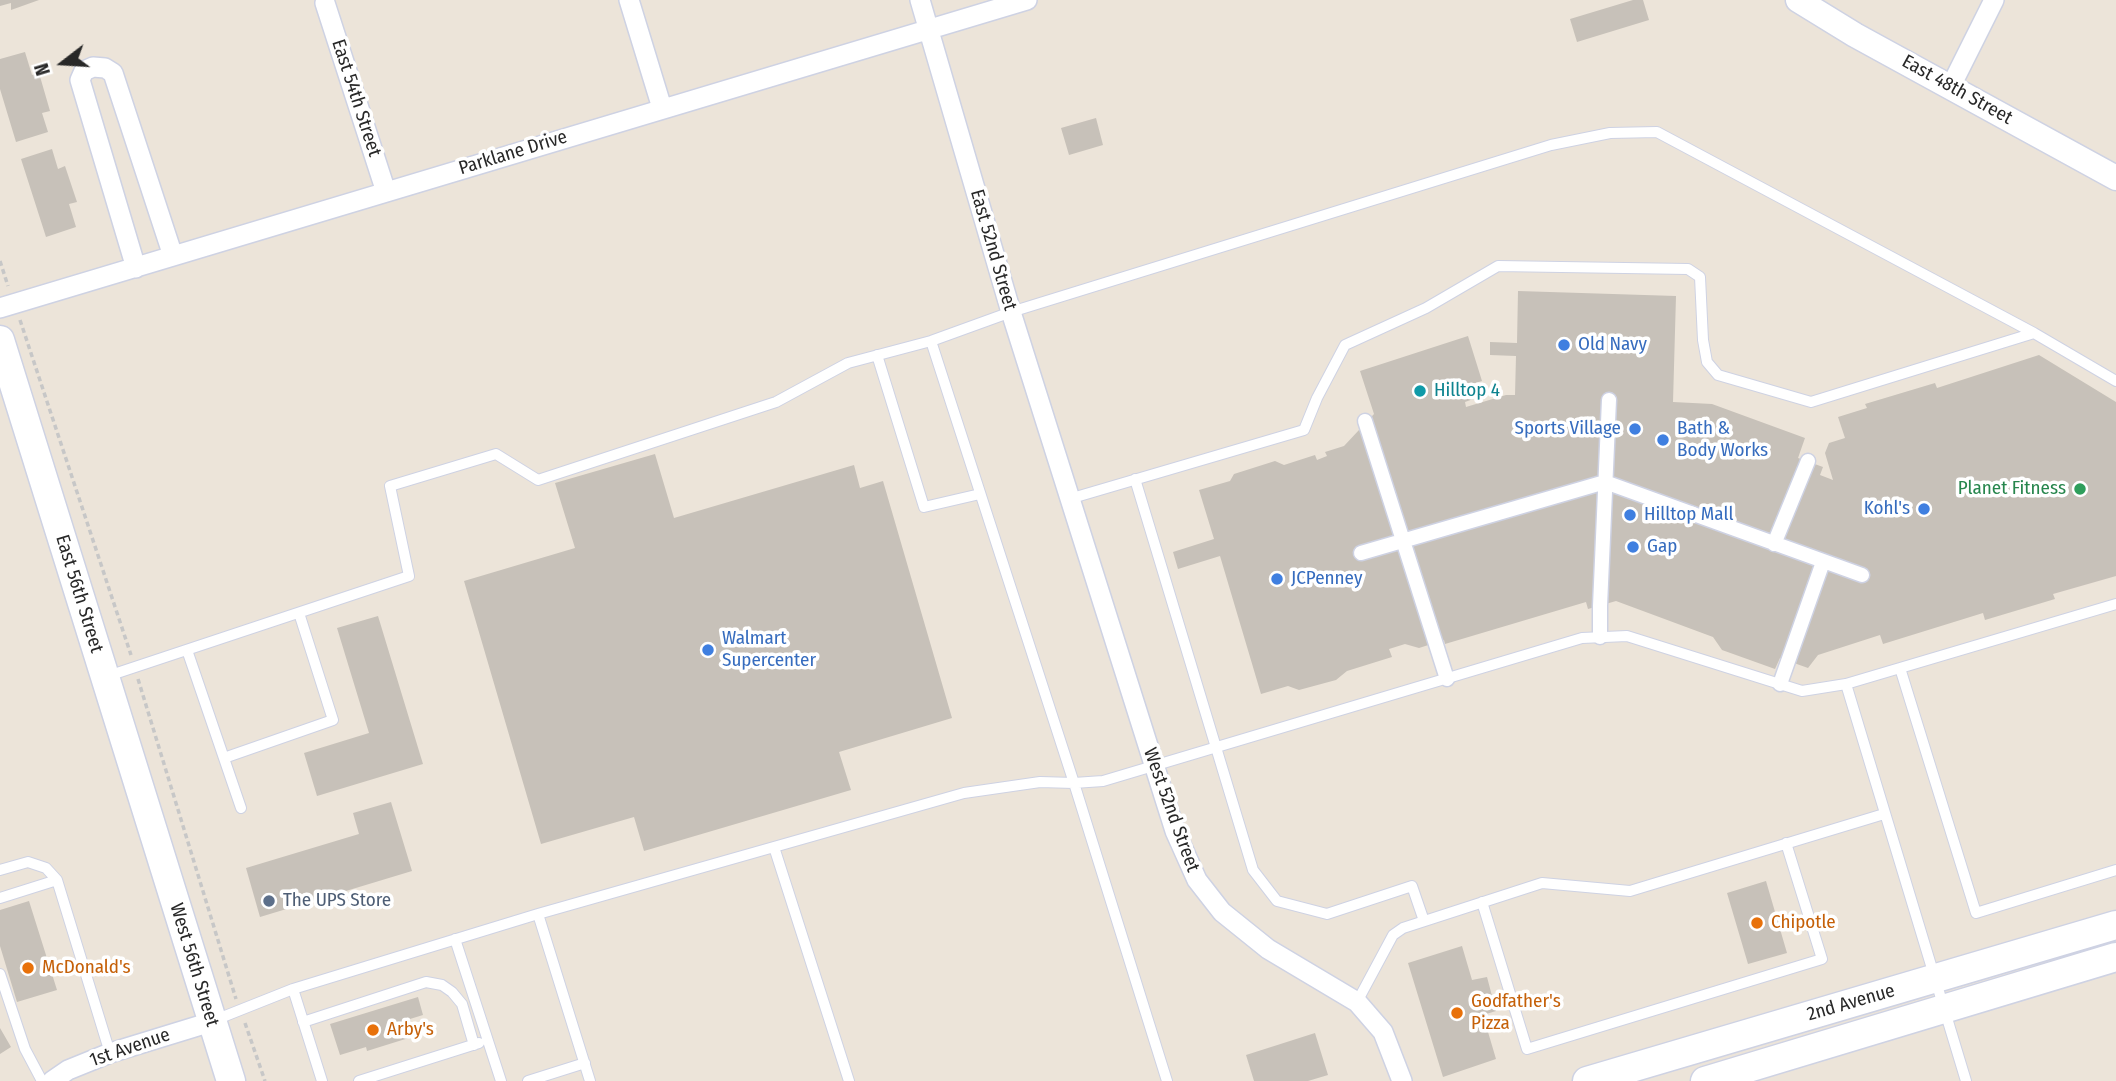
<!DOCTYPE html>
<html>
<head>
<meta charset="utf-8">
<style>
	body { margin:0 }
	#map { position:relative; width:2116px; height:1081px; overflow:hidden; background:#ece4d9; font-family:"Fira Sans Condensed",sans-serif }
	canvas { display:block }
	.north { position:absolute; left:28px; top:28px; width:70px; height:70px; -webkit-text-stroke:5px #fff; paint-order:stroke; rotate:253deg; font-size:19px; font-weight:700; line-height:28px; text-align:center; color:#282828 }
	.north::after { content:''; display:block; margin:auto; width:24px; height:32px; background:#282828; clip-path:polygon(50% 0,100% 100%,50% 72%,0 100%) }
</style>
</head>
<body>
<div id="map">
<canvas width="2116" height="1081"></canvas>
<div class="north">N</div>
</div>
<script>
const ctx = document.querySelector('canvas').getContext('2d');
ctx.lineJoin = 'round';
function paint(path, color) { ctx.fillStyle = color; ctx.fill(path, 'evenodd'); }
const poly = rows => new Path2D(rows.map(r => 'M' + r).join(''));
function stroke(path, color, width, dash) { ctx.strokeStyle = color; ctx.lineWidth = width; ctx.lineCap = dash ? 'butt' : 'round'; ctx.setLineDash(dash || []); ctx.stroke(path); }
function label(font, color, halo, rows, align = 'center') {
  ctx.font = font + ' "Fira Sans Condensed",sans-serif'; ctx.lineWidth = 7; ctx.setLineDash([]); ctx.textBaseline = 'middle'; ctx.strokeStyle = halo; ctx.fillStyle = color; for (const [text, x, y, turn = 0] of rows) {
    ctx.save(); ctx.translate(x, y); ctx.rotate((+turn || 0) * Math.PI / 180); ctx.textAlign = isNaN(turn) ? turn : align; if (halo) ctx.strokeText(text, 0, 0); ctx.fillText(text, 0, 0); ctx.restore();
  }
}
const building = poly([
	[0,0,39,0,11,10,11,3,0,6],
	[1633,0,1643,0,1649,20,1577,42,1570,19],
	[25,52,32,75,39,73,50,111,42,113,48,132,16,142,0,89,0,59],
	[1096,118,1103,145,1069,155,1061,128],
	[52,149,58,169,65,166,77,202,69,204,76,227,46,237,21,159],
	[1518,291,1676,296,1673,402,1712,404,1805,438,1798,458,1823,467,1820,475,1833,480,1825,453,1829,443,1845,438,1838,417,1867,408,1865,404,1935,383,1937,388,2039,355,2116,402,2116,576,2053,594,2055,599,1985,620,1983,613,1883,644,1880,635,1818,655,1808,668,1780,658,1775,669,1722,650,1713,637,1616,601,1588,609,1586,602,1445,644,1444,640,1419,648,1405,644,1389,649,1392,657,1347,671,1336,680,1299,690,1288,686,1261,694,1220,556,1178,569,1173,552,1214,539,1199,490,1230,481,1234,474,1275,461,1284,465,1315,455,1317,460,1327,456,1325,452,1344,446,1374,414,1360,371,1468,336,1482,381,1472,384,1476,398,1465,402,1466,407,1506,395,1515,395,1516,356,1490,355,1490,342,1517,343],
	[655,454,674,518,854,465,860,488,883,481,952,718,839,752,851,790,644,851,634,817,541,844,464,581,575,548,555,483],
	[378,616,423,764,317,796,304,753,369,733,337,628],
	[391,802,412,871,260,917,246,868,359,834,353,813],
	[1766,881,1787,953,1748,964,1727,893],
	[29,901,57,990,17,1002,0,946,0,910],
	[1462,946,1472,980,1487,977,1496,1011,1483,1015,1496,1059,1443,1077,1408,963],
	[418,997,423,1015,410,1019,415,1036,367,1051,366,1047,340,1055,330,1024],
	[0,1028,11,1047,0,1054],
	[1315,1033,1328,1075,1308,1081,1254,1081,1246,1055]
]);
const path = poly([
	[0,261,8,286],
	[20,320,131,655],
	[138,679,236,999],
	[245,1023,265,1081]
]);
const service = poly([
	[931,341,1074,783,1167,1081],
	[877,355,924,507,980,494],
	[1135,479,1253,870,1277,901,1327,914,1412,886,1424,921],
	[1069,499,1304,430,1317,398,1345,345,1426,308,1498,266,1688,269,1700,277,1703,340,1707,362,1718,375,1811,402,2034,333],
	[187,650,241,808],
	[1900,668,1976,913,2116,870],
	[108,676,409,576,390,486,496,454,538,480,776,402,848,363,931,341,1011,312,1551,145,1610,133,1657,132,2034,333,2116,381],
	[1846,684,1966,1081],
	[224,758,333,720,299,613],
	[774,847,849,1081],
	[0,870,28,862,46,868,57,880,110,1053],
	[0,898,57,880],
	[1482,902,1527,1049,1822,959,1786,843],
	[538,914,590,1081],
	[455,939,501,1081],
	[0,974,25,1049,42,1081],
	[293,989,322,1081],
	[1357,1002,1393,935,1403,928,1542,883,1630,891,1884,814],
	[215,1020,293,989,538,914,964,793,1040,782,1074,783,1103,781,1582,638,1627,636,1802,691,1846,684,2116,604],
	[303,1022,426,982,442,985,452,992,462,1004,474,1045],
	[359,1081,479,1043],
	[528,1081,585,1063]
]);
const pedestrian = poly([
	[1365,421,1447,679],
	[1774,544,1808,461],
	[1361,553,1605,482,1862,575],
	[1600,637,1600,606,1609,400],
	[1780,684,1823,562]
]);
const minor = poly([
	[629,0,662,108],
	[920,0,1011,312,1175,831,1197,880,1222,912,1268,949,1357,1002,1383,1032,1402,1081],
	[325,3,386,192],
	[1951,86,1994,0],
	[136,268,80,80,84,71,93,67,105,68,113,73,173,256],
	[0,308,1027,0],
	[52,1081,68,1070,110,1053,211,1022]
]);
const tertiary = poly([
	[1798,0,1855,35,2116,178]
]);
const secondary = poly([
	[0,340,231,1081],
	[1587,1081,2116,925],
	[1705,1081,2116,957]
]);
const markers = [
	[1564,345,7,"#3f7fe0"],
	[1420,391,7,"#0f9aa8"],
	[1635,429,7,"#3f7fe0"],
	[1663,440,7,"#3f7fe0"],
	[2080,489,7,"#2e9e5b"],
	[1924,509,7,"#3f7fe0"],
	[1630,515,7,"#3f7fe0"],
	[1633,547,7,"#3f7fe0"],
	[1277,579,7,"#3f7fe0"],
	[708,650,7,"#3f7fe0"],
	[269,901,7,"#5c6f8a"],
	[1757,923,7,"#e8710a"],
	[28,968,7,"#e8710a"],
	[1457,1013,7,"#e8710a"],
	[373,1030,7,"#e8710a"]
];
const streetNames = [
	["East 48th Street",1957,90,29],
	["East 54th Street",356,98,72],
	["Parklane Drive",513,153,-17],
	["East 52nd Street",993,250,74],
	["East 56th Street",79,594,73],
	["West 52nd Street",1171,810,70],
	["West 56th Street",194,965,73],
	["2nd Avenue",1851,1003,-16],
	["1st Avenue",130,1048,-19]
];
const shopNames = [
	["Old Navy",1578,345],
	["Sports Village",1621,429,"right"],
	["Bath &",1677,429],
	["Body Works",1677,451],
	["Kohl's",1910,509,"right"],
	["Hilltop Mall",1644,515],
	["Gap",1647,547],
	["JCPenney",1291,579],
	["Walmart",722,639],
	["Supercenter",722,661]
];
const cultureNames = [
	["Hilltop 4",1434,391]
];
const leisureNames = [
	["Planet Fitness",2066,489]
];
const serviceNames = [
	["The UPS Store",283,901]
];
const foodNames = [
	["Chipotle",1771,923],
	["McDonald's",42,968],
	["Godfather's",1471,1002],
	["Pizza",1471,1024],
	["Arby's",387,1030]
];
paint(building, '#c7c1b9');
stroke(service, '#ced2e3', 12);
stroke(pedestrian, '#ced2e3', 17);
stroke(minor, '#ced2e3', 22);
stroke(tertiary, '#ced2e3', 27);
stroke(secondary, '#ced2e3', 31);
stroke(path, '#c7c7c7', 3.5, [5, 3.5]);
stroke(service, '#fff', 10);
stroke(pedestrian, '#fff', 14);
stroke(minor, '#fff', 19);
stroke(tertiary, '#fff', 24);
stroke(secondary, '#fff', 28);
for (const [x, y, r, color] of markers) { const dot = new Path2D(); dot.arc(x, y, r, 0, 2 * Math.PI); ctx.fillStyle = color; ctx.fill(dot); stroke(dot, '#fff', 2.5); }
label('19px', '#282828', '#fff', streetNames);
label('19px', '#366cbe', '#fff', shopNames, 'left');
label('19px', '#0d838f', '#fff', cultureNames, 'left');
label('19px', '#27864d', '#fff', leisureNames, 'right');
label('19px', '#4e5e75', '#fff', serviceNames, 'left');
label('19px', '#c56008', '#fff', foodNames, 'left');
</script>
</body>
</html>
